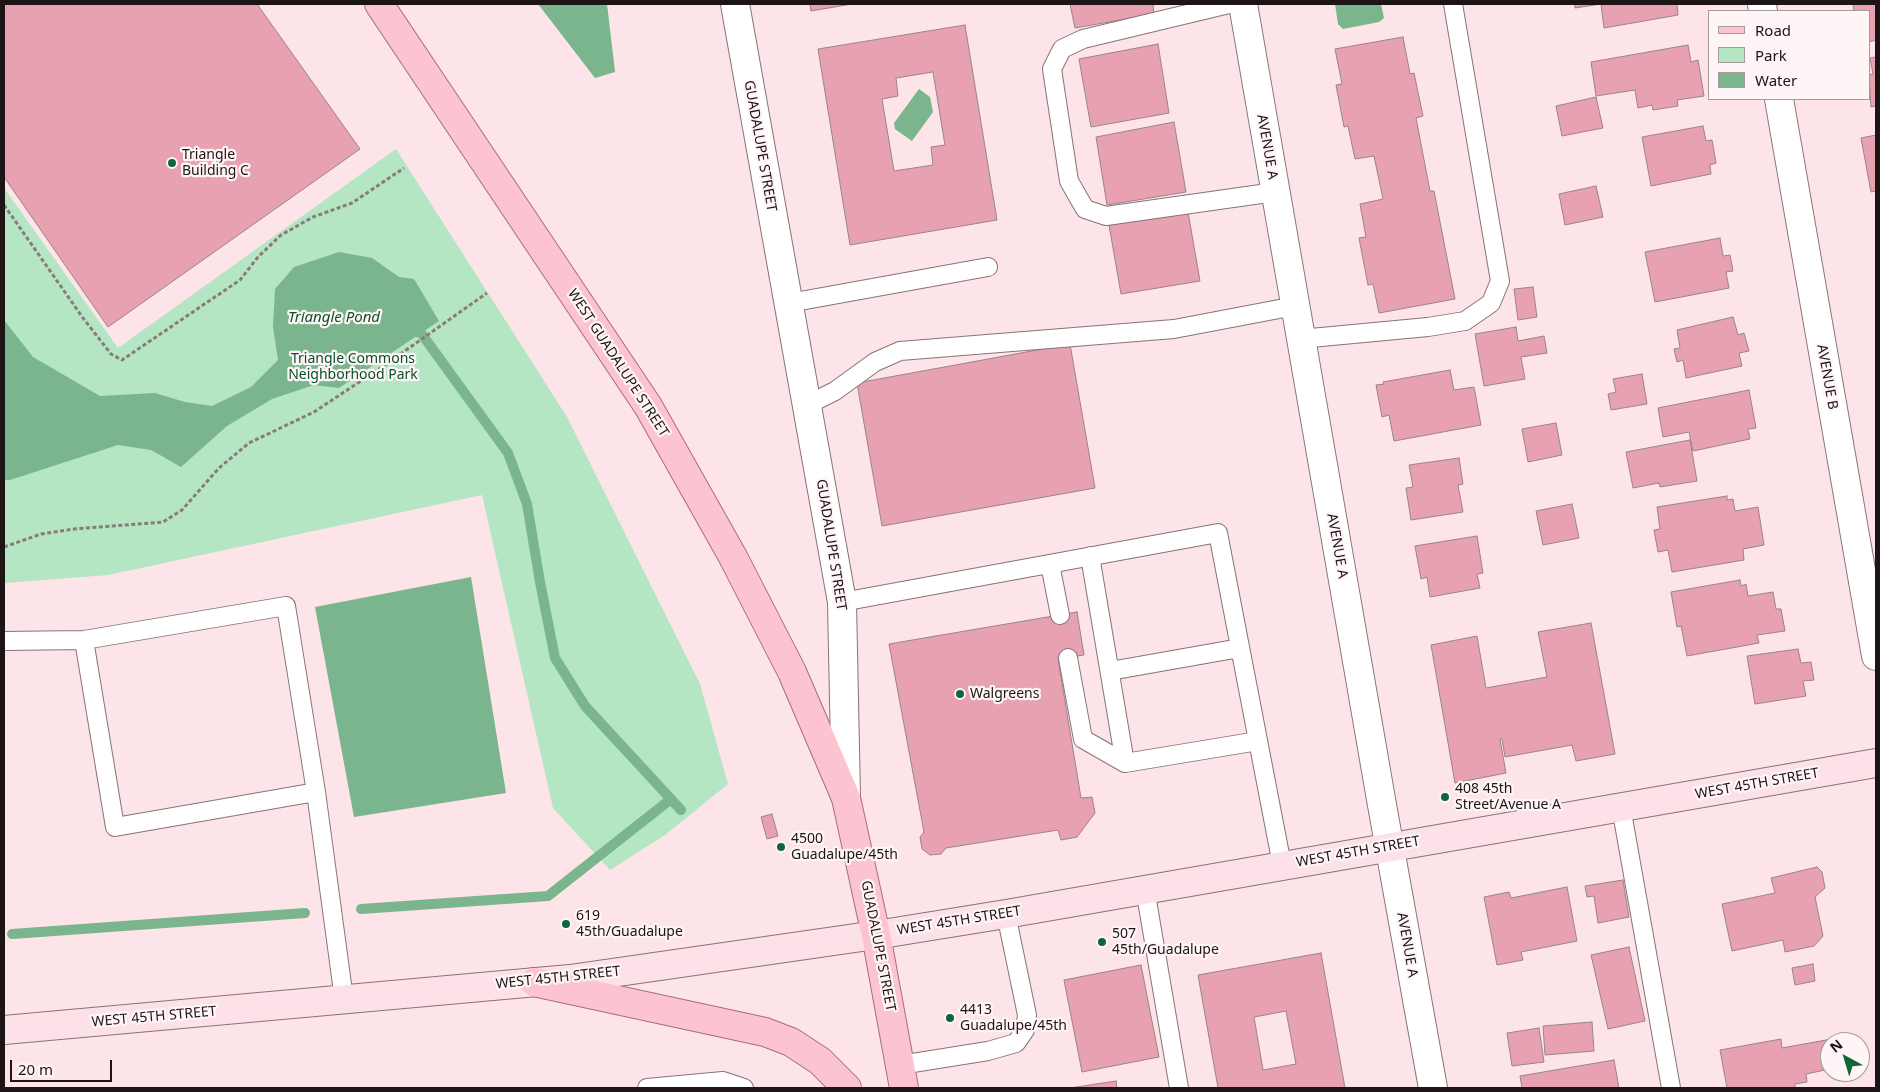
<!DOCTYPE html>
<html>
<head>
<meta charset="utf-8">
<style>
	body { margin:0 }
	#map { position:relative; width:1880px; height:1092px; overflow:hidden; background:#fce4e8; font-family:"Noto Sans",sans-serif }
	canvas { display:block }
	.frame { position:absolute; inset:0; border:5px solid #1c1415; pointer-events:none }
	.legend { position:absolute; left:1708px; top:10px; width:162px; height:90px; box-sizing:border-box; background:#fff5f7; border:1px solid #a49b9d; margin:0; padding:6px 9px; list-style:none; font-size:15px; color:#1c1415 }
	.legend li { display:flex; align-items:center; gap:10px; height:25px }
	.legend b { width:25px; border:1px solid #a49b9d }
	.north { position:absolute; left:1820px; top:1032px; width:50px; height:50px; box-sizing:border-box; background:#fff5f7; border:1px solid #a49b9d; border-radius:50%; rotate:321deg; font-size:14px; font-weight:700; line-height:20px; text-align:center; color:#1c1415 }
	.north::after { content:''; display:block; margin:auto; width:18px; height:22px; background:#0f6739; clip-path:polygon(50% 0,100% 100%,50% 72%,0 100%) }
	.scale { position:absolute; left:10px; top:1060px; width:102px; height:22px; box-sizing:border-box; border:2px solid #1c1415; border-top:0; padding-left:6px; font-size:15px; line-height:18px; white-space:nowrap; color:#1c1415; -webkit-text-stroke:4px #fff5f7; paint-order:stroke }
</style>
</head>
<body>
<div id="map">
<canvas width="1880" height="1092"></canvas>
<div class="frame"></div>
<ul class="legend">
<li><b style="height:6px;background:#fbc4d0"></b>Road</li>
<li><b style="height:14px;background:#b4e6c3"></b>Park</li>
<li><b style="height:14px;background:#7ab58d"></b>Water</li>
</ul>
<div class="north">N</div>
<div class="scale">20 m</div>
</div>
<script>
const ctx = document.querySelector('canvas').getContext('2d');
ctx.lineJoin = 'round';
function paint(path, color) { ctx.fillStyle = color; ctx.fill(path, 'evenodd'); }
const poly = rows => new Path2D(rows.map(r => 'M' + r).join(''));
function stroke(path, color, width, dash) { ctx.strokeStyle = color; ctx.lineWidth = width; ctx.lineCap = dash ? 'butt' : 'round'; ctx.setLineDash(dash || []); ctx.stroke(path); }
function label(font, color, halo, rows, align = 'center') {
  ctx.font = font + ' "Noto Sans",sans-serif'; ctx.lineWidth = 4.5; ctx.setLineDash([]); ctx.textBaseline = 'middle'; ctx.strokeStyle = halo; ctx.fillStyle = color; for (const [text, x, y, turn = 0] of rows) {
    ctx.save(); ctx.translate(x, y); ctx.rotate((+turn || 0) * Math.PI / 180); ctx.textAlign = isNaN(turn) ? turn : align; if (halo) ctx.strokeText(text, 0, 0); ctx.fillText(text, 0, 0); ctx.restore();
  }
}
const green = poly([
	[396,149,567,417,700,684,728,784,665,835,610,870,553,808,482,495,108,575,4,583,4,188,118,348]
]);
const water = poly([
	[538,4,607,4,615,72,595,78],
	[1335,4,1381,4,1384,18,1379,22,1343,29,1338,24],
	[919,89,930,97,933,112,912,141,895,129,894,123],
	[339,252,372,258,399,277,414,279,439,321,339,388,314,385,272,399,227,426,181,467,151,450,118,445,10,480,4,480,4,320,33,357,100,396,155,393,185,402,212,406,251,387,278,360,273,327,275,289,294,267],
	[471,577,506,793,354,817,315,607]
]);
const stream = poly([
	[409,330,421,333,508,453,527,504,540,582,555,658,585,706,681,810],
	[361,909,548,896,671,799],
	[12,934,305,913]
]);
const building = poly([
	[4,4,257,4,360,149,108,327,4,177,4,4],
	[810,4,852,4,811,11,810,4],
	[1070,4,1153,4,1154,14,1075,28,1070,4],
	[1575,4,1677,4,1678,15,1604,28,1601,4,1575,8,1575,4],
	[1853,4,1876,4,1876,40,1869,42,1869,11,1848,11,1854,10,1853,4],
	[965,25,997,220,850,245,818,49,965,25],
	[933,72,945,145,931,147,933,165,894,171,882,99,898,96,896,78,933,72],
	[1403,37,1410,74,1414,73,1423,116,1416,118,1430,191,1434,191,1455,299,1379,313,1373,284,1368,285,1359,238,1366,237,1360,204,1383,199,1374,156,1355,159,1348,126,1344,127,1336,85,1342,84,1335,49,1403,37],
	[1158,44,1169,113,1091,127,1079,59,1158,44],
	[1688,45,1691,62,1698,60,1704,96,1677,100,1678,106,1653,110,1652,105,1638,108,1635,90,1596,96,1591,62,1688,45],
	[1876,57,1876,106,1871,107,1869,75,1873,74,1870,58,1876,57],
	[1596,97,1603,128,1562,136,1556,106,1596,97],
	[1174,122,1186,192,1107,205,1096,137,1174,122],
	[1703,126,1706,141,1712,140,1716,163,1710,165,1711,174,1651,186,1642,137,1703,126],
	[1876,135,1876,191,1871,192,1861,138,1876,135],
	[1596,186,1603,217,1565,225,1559,194,1596,186],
	[1188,212,1200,281,1121,294,1109,225,1188,212],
	[1720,238,1723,256,1730,255,1733,271,1726,272,1729,288,1655,302,1645,252,1720,238],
	[1533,287,1537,317,1518,320,1514,289,1533,287],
	[1733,317,1738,335,1744,333,1749,351,1739,353,1742,366,1686,378,1683,360,1677,362,1674,349,1680,348,1677,330,1733,317],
	[1516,327,1518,341,1544,336,1547,353,1521,357,1525,379,1484,386,1475,334,1516,327],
	[1070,344,1095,488,882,526,857,383,1070,344],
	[1450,370,1454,390,1474,387,1481,425,1394,441,1389,415,1382,417,1376,385,1384,384,1383,382,1450,370],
	[1642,374,1647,404,1611,410,1608,394,1616,392,1613,379,1642,374],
	[1749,390,1756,428,1748,429,1750,439,1693,451,1689,432,1663,437,1658,408,1749,390],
	[1556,423,1562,455,1528,462,1522,429,1556,423],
	[1690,440,1697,481,1660,487,1659,483,1633,488,1626,452,1690,440],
	[1459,458,1463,484,1458,485,1463,512,1411,520,1406,488,1413,487,1409,465,1459,458],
	[1727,496,1727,500,1733,499,1735,511,1758,507,1764,545,1743,549,1744,560,1672,572,1668,550,1658,552,1654,530,1660,529,1657,507,1727,496],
	[1572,504,1579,538,1543,545,1536,511,1572,504],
	[1477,536,1483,573,1477,574,1480,588,1430,597,1427,577,1421,579,1415,546,1477,536],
	[1740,580,1741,586,1746,584,1748,596,1773,592,1776,609,1781,609,1785,631,1757,635,1759,643,1687,656,1681,626,1677,627,1671,592,1740,580],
	[1077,612,1084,655,1058,659,1081,798,1092,797,1095,813,1077,837,1061,840,1058,830,946,848,941,854,930,855,922,849,920,837,924,832,889,644,1077,612],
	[1591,623,1615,754,1576,761,1572,745,1505,757,1502,739,1500,739,1506,773,1455,783,1431,645,1477,636,1486,688,1547,677,1538,632,1591,623],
	[1798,649,1801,663,1811,662,1814,680,1803,681,1806,696,1755,704,1747,656,1798,649],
	[772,814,778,836,767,839,761,817,772,814],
	[1817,867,1822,872,1825,888,1815,897,1823,936,1814,946,1785,952,1783,940,1732,951,1722,904,1775,893,1771,878,1817,867],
	[1623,880,1629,917,1598,923,1594,896,1587,897,1585,886,1623,880],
	[1567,887,1577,941,1521,952,1523,960,1497,965,1484,897,1509,892,1511,898,1567,887],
	[1629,947,1645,1021,1608,1029,1591,955,1629,947],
	[1321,953,1345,1088,1218,1088,1198,975,1321,953],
	[1286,1011,1296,1064,1263,1070,1254,1017,1286,1011],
	[1813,964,1815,981,1795,985,1792,968,1813,964],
	[1141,965,1159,1057,1082,1072,1064,980,1141,965],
	[1592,1022,1594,1051,1545,1055,1543,1026,1592,1022],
	[1539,1028,1544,1062,1512,1066,1507,1033,1539,1028],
	[1848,1036,1849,1042,1830,1042,1830,1069,1806,1074,1807,1082,1795,1084,1795,1088,1727,1088,1720,1050,1781,1039,1782,1048,1848,1036],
	[1614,1060,1619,1088,1522,1088,1520,1076,1614,1060],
	[1116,1081,1117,1088,1070,1088,1116,1081]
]);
const path = poly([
	[4,205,83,318,111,354,122,360,240,280,258,257,281,235,313,217,352,203,404,168],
	[4,547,41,534,74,529,163,522,182,510,219,468,249,443,314,412,385,365,487,293]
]);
const service = poly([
	[1229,4,1083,39,1062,49,1052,69,1069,181,1085,209,1106,216,1275,192],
	[789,303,988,267],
	[1300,339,1428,327,1465,321,1491,303,1500,281,1453,4],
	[807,405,835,391,875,362,900,351,1174,329,1295,306],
	[1090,556,1125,763,1258,741],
	[1050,564,1060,615],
	[842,602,1218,533,1282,865],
	[4,641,84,640,286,606,316,792,115,827,84,640],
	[1068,658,1083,739,1125,763],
	[1110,671,1240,648],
	[316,792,344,999],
	[1621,807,1671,1088],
	[1145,889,1179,1088],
	[900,1065,988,1051,1016,1043,1025,1030,1027,1015,1006,914],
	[647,1088,723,1081,744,1088]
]);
const minor = poly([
	[1243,4,1382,805,1433,1088],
	[1762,4,1763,11],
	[1779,99,1876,656]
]);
const tertiary = poly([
	[735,4,842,602,846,798]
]);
const secondary = poly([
	[4,1030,570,979,876,935,1006,914,1876,763]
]);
const primary = poly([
	[379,4,648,406,733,557,792,672,846,798,876,935,904,1088],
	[534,982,765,1032,791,1042,820,1061,847,1088]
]);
const markers = [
	[172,163,5,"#0f6739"],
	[960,694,5,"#0f6739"],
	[1445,797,5,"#0f6739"],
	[781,847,5,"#0f6739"],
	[566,924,5,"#0f6739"],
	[1102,942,5,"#0f6739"],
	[950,1018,5,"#0f6739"]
];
const streetNames = [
	["GUADALUPE STREET",760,146,80],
	["AVENUE A",1267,147,80],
	["WEST GUADALUPE STREET",618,363,57],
	["AVENUE B",1827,377,80],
	["GUADALUPE STREET",831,545,81],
	["AVENUE A",1337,546,80],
	["WEST 45TH STREET",1757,784,-10],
	["WEST 45TH STREET",1358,852,-10],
	["WEST 45TH STREET",959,921,-9],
	["AVENUE A",1407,945,80],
	["GUADALUPE STREET",878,946,79],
	["WEST 45TH STREET",558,978,-6],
	["WEST 45TH STREET",154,1017,-5]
];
const poiNames = [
	["Triangle",182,155],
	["Building C",182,171],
	["Walgreens",970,694],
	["408 45th",1455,789],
	["Street/Avenue A",1455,805],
	["4500",791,839],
	["Guadalupe/45th",791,855],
	["619",576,916],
	["45th/Guadalupe",576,932],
	["507",1112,934],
	["45th/Guadalupe",1112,950],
	["4413",960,1010],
	["Guadalupe/45th",960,1026]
];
const parkNames = [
	["Triangle Commons",353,359],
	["Neighborhood Park",353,375]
];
const waterNames = [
	["Triangle Pond",334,318]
];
paint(green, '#b4e6c3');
paint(water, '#7ab58d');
stroke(stream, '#7ab58d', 10);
paint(building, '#e7a1b0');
stroke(building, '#998488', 1);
stroke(service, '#887377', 20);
stroke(minor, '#887377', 30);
stroke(tertiary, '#887377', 30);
stroke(secondary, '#887377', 30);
stroke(primary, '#ab6c7a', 30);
stroke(path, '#8a7a7d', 3, [4, 2.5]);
stroke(service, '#fff', 18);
stroke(minor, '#fff', 28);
stroke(tertiary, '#fff', 28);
stroke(secondary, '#fde1e8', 28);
stroke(primary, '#fbc4d0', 28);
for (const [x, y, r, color] of markers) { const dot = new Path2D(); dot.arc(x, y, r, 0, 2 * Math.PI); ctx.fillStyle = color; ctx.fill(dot); stroke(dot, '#fff5f7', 2); }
label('14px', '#1c1415', '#fff5f7', streetNames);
label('14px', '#1c1415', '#fff5f7', poiNames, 'left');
label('14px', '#08502b', '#fff5f7', parkNames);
label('italic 15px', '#09512c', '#fff5f7', waterNames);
</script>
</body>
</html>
